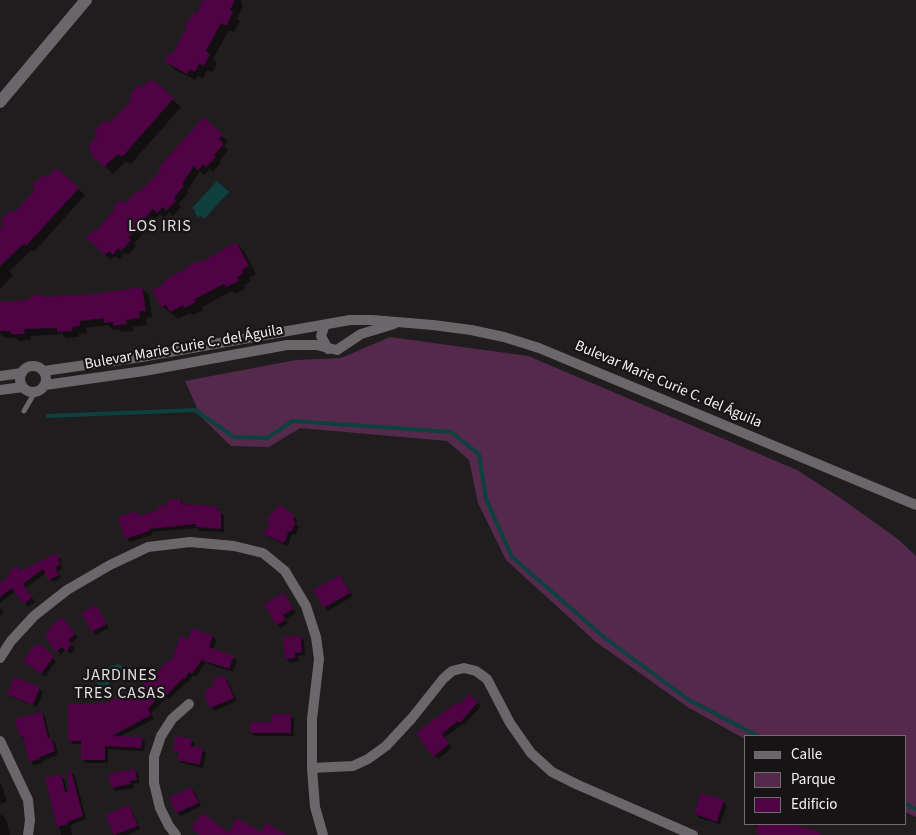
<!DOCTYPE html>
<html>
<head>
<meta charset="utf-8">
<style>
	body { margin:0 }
	#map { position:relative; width:916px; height:835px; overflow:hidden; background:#201d1f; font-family:"Source Sans 3",sans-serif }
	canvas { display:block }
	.legend { position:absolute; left:744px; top:735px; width:162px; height:90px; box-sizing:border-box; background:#171416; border:1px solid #6f6d6f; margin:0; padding:6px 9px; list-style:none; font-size:15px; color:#f4f2f4 }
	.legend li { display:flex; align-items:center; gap:10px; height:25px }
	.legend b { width:25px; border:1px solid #6f6d6f }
</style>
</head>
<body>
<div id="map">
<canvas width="916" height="835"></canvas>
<ul class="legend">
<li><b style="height:6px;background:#6b6669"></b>Calle</li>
<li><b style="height:14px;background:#55294c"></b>Parque</li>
<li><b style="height:14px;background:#4f0244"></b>Edificio</li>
</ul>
</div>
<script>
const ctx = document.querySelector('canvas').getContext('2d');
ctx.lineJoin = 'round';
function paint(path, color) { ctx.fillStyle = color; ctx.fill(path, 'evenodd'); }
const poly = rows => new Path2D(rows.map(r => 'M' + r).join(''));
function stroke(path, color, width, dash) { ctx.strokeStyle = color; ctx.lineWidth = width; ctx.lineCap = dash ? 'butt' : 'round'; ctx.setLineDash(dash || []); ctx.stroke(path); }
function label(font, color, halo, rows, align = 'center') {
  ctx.font = font + ' "Source Sans 3",sans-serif'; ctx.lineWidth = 4.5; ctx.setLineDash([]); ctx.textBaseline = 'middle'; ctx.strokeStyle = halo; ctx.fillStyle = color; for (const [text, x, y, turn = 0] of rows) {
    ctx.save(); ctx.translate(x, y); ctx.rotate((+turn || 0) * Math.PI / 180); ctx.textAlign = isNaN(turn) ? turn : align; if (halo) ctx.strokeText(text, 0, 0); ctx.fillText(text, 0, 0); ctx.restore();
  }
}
const green = poly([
	[390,337,528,356,797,470,842,499,899,540,916,556,916,817,905,812,905,736,745,736,745,739,689,708,596,642,506,560,478,503,469,460,447,441,300,428,269,447,231,446,201,417,185,381,296,360,341,358]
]);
const water = poly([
	[217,181,229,192,204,219,201,216,197,217,195,213,195,210,192,208],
	[118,664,122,666,124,670,123,673,119,676,114,676,107,687,101,688,95,680,98,674,104,668]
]);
const shadow = poly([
	[204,0,241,0,243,7,237,18,240,21,234,32,229,30,213,59,217,63,212,72,207,70,203,79,198,76,195,80,174,69,166,61,173,56],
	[154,83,181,107,131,164,126,161,113,174,101,163,110,125,142,90],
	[222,136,228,141,224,146,228,150,219,162,221,163,212,172,210,169,204,175,200,171,187,191,189,193,178,204,181,207,173,216,169,212,164,218,160,214,134,244,136,246,128,255,125,253,119,259,115,256,111,260,93,244,95,234,124,206],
	[59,171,85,195,34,252,32,250,9,271,13,275,0,289,0,231,47,179],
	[236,243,244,251,256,274,249,278,251,281,244,285,245,289,235,294,232,291,202,307,203,310,193,315,190,313,178,319,162,306,199,262,201,264],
	[141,288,149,295,152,317,146,318,147,325,133,327,133,331,122,332,118,329,113,330,108,325,86,328,87,333,79,334,79,337,66,338,62,334,31,336,31,340,19,341,16,338,5,338,0,334,0,303,31,301,45,298,95,296],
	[180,501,183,504,216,507,224,516,224,532,200,531,198,528,151,532,152,535,130,542,126,538,136,512,140,517,169,507],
	[294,517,297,521,296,524,299,527,295,535,292,534,288,546,268,537,265,533],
	[57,555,62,561,60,563,63,568,58,571,61,578,53,582,46,573,25,588,35,602,28,607,16,591,0,603,0,584,21,572],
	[339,576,353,596,328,611,325,607],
	[284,595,296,613,286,619,288,623,280,628,277,624],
	[96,607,109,628,96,635,93,631],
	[0,608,4,612,0,616],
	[65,622,78,638,71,643,75,648,71,654,65,649,61,655,46,636],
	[192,630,213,637,216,640,213,650,233,657,237,661,233,672,208,664,206,662,196,677,193,675,189,682,188,681,169,699,167,697,151,713,154,719,119,737,141,739,145,742,144,751,108,749,108,763,86,763,82,759,82,744,73,744,69,740,95,705,103,702,106,705,148,682,172,662,189,640],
	[301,637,304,641,305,655,298,656,299,662,289,662,286,658],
	[40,645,56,661,45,677,28,664],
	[224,676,227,680,237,701,215,711,211,707,216,686],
	[39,688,43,692,37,707,12,697,9,694],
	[469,696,481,706,464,725,463,724,444,738,452,748,438,759,417,733,459,707],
	[42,714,45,717,50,738,55,742,58,755,43,761,43,763,34,765,30,761,25,740,21,736],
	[290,716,294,719,294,736,255,736,251,733],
	[191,740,195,744,194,748,202,750,206,753,203,768,182,763,178,760,179,754,174,751],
	[134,770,138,774,140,783,133,784,134,788,116,791,112,788],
	[71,772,75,776,86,819,71,825,72,835,61,835,47,779,61,776,64,779,68,795],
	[0,783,2,785,7,802,0,804],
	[191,788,195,792,201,806,181,816,178,813,171,798],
	[723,802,727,805,720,824,699,818,696,814],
	[129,807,132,810,140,829,127,835,115,835,107,816],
	[0,815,2,815,6,819,10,835,0,835],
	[752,824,786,824,809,830,812,835,759,835,756,833,758,828]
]);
const stream = poly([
	[48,416,195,410,234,437,267,438,293,421,451,432,479,454,486,499,512,557,605,638,689,700,758,736],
	[905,804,916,809]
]);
const building = poly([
	[203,0,235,0,230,10,233,12,226,26,221,23,206,51,210,54,204,66,199,63,195,72,190,69,187,74,164,61,169,53,172,55,187,27,185,26,193,13,196,15],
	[148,81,155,81,174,98,122,157,118,154,104,167,92,156,89,145,98,135,94,131,106,120,110,123,132,99,129,96,139,84,142,88],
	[204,117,223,135,219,139,224,144,214,155,216,157,206,167,203,164,198,171,194,166,182,184,184,186,174,198,176,201,166,211,163,207,157,213,153,209,137,226,138,227,129,237,131,240,121,251,118,248,113,255,109,251,105,255,86,238,93,230,95,232,115,209,113,207,120,200,124,204,137,191,139,192,161,170,159,167],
	[54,169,59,170,79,188,26,246,24,244,20,247,0,266,0,229,4,224,1,220,11,210,14,213,35,190,32,186,44,174,47,178],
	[236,242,249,266,242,270,244,273,237,277,239,281,226,287,224,284,195,299,196,302,184,308,183,305,170,312,166,305,161,307,152,290,165,283,164,280,187,268,187,267,199,260,200,263],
	[142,287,146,311,139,311,140,318,126,320,127,324,113,326,113,322,104,323,104,318,80,321,80,326,72,327,72,331,57,332,57,328,24,329,25,334,11,334,10,331,0,331,0,302,30,300,30,296,44,295,44,297,95,294],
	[180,499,181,504,217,506,217,511,221,511,221,529,196,527,196,524,149,529,150,531,125,539,118,517,136,511,138,516,158,510,158,506,168,505,167,500],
	[280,505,295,516,293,520,296,522,291,532,289,531,284,543,263,534,270,522,266,519],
	[57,553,60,557,58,559,60,565,55,567,59,575,48,580,43,569,23,584,32,598,23,604,12,588,0,597,0,583,11,575,8,572,17,566,20,571],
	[340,575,350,593,324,608,313,590],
	[284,593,293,609,283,615,286,620,276,625,264,604],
	[96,605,107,624,92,632,81,613],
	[62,617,75,634,68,640,72,643,67,651,61,647,56,653,45,636,52,625],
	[192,628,213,636,209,647,234,656,229,669,205,661,204,662,203,658,192,674,189,672,185,679,183,678,165,697,162,694,148,709,151,715,112,736,142,737,141,748,105,746,105,760,81,760,81,741,68,741,68,704,95,704,103,701,104,704,148,681,170,659,172,660,180,636,188,639],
	[301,636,302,652,295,653,295,658,285,659,283,637],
	[39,643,54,656,41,674,23,661,34,645,37,647],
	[224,675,234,698,210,708,204,695,207,689,215,685,212,680],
	[14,677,40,687,33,705,7,694],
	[469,694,478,702,460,723,458,721,442,734,449,744,433,757,416,733,456,703,459,705],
	[42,712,48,738,51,737,55,751,40,757,40,759,29,762,23,736,20,737,15,719],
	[271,714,291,714,291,733,250,733,250,722,271,722],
	[175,736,192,739,191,746,203,748,200,765,177,760,178,752,173,751],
	[135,769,137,780,130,781,131,784,111,788,108,774],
	[68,771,71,771,83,816,67,822,68,824,57,827,45,778,61,774,65,792,68,792],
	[191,787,199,803,176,813,169,798],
	[701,793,724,800,717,822,694,814],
	[129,805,138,826,114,835,105,815],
	[203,813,229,833,237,818,261,832,266,823,287,835,199,835,191,828],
	[758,824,791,824,820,832,820,835,760,835,755,833]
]);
const service = poly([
	[24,411,35,392]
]);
const minor = poly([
	[327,324,324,327,321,336,328,349],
	'20 379a13 13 0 1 1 26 0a13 13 0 1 1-26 0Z',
	[44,371,141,357,350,320,372,320,433,325,471,330,504,337,539,348,916,505],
	[0,376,22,373],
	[45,385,144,371,287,345,316,345,337,350,361,334,394,324],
	[0,390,23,387],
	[0,658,11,641,34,616,67,590,110,565,148,547,190,542,234,546,263,553,285,571,306,606,316,637,319,659,312,719,312,768,315,807,323,835],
	[0,741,28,800,30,820,28,835],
	[312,768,353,766,368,759,386,746,412,718,443,679,452,671,464,668,476,671,487,679,510,723,531,753,552,772,576,784,693,835],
	[176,835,169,826,160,808,154,783,154,757,161,736,172,719,189,704]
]);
const tertiary = poly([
	[0,102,86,0]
]);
const streetNames = [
	["Bulevar Marie Curie C. del Águila",184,348,-10],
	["Bulevar Marie Curie C. del Águila",668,385,23]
];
const neighbourhoodNames = [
	["LOS IRIS",160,227],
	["JARDINES",120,676],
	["TRES CASAS",120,694]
];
paint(green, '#55294c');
paint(water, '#0e403e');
paint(shadow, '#0007');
stroke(stream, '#0e403e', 4);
paint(building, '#4f0244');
stroke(service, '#6b6669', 5);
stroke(minor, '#6b6669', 10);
stroke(tertiary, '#6b6669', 12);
label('15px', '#f4f2f4', '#171416', streetNames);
ctx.letterSpacing = '1px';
label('16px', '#e4dfe3', '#171416', neighbourhoodNames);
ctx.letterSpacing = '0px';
</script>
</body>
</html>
